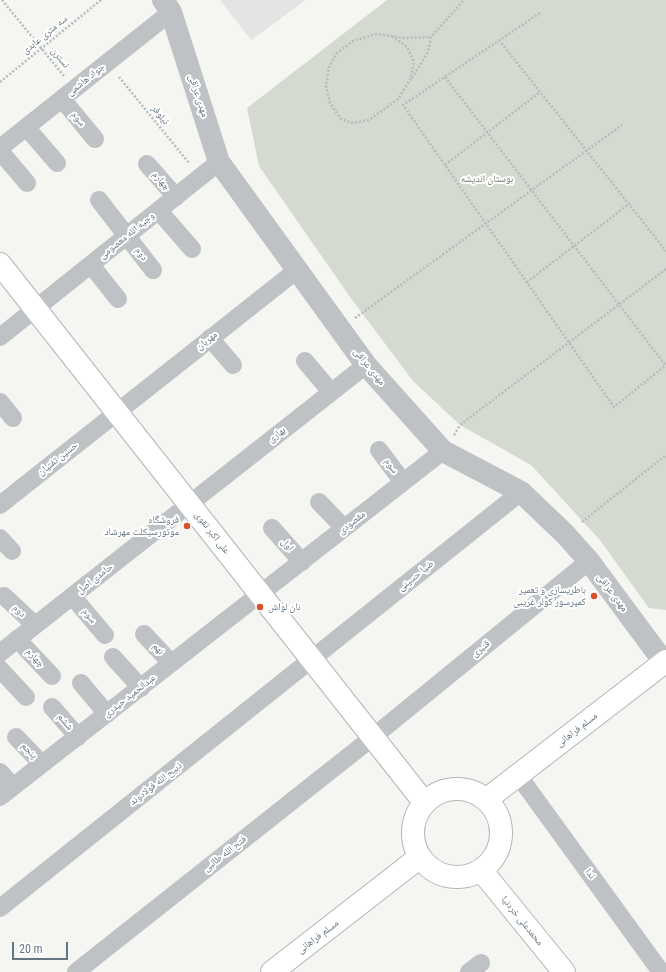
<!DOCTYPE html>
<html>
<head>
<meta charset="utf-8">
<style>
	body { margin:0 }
	#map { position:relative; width:666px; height:972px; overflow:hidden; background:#f5f5f2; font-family:"Roboto Condensed",sans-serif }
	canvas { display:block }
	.scale { position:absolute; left:12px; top:942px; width:56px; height:18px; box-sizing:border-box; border:2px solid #657682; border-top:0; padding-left:5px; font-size:12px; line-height:14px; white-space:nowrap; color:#657682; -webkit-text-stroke:3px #fff; paint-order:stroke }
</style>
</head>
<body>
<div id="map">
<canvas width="666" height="972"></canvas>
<div class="scale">20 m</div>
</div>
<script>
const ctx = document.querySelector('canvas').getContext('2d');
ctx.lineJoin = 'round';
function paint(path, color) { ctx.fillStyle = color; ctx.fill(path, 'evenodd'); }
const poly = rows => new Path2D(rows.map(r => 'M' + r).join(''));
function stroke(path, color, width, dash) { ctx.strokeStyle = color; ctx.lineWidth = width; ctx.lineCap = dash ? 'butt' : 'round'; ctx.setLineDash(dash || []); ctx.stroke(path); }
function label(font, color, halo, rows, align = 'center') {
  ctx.font = font + ' "Roboto Condensed","Noto Naskh Arabic",sans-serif'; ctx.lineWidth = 4; ctx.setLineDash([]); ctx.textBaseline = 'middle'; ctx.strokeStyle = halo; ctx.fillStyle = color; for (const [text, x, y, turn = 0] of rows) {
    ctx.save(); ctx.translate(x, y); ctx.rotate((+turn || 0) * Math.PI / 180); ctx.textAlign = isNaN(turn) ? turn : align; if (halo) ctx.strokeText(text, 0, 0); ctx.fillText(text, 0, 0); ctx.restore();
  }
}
const built = poly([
	[220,0,306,0,251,40]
]);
const green = poly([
	[387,0,666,0,666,610,649,608,599,539,531,465,460,425,413,381,350,297,259,166,247,108]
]);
const path = poly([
	[2,0,64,76],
	[540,13,403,105,614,407,666,365],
	[392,36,407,47,414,62,410,80,398,99,369,120,352,123,341,119,330,103,326,86,329,67,337,53,353,41,376,34,392,36,404,38,431,37],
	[499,40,666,251],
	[119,77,189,163],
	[445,77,666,366],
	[412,78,428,52,431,37,464,0],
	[0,82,101,0],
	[445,165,540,92],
	[527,282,629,204],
	[355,318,622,125],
	[454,435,460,425,666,269],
	[582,522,666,455]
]);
const minor = poly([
	[62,99,95,139],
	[26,127,57,163],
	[0,148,171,12],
	[0,151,27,183],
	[147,164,176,197],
	[99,200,153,270],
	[159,211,192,249],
	[91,265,118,299],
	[0,337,219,162],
	[210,338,233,365],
	[305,361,331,392],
	[0,402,13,418],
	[379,450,403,482],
	[319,502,344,528],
	[0,505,297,270],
	[272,528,302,562],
	[0,538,12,551],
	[4,596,35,625],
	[72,596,105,635],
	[144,634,171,663],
	[17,639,52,676],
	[0,653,366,365],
	[113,657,141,688],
	[0,669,26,697],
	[81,683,107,714],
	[52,707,78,737],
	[16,737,42,764],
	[0,772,13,787],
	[518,775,661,972],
	[0,797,443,451],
	[0,908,521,492],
	[76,972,373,737,589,561],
	[469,972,481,963]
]);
const tertiary = poly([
	[163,0,171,12,219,162,366,365,443,451,521,492,565,534,589,561,666,665]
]);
const secondary = poly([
	[0,264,424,802],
	'413 833a44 44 0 1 1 88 0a44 44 0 1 1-88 0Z',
	[487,799,666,661],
	[481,870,564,972],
	[272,972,420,857]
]);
const markers = [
	[187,526,4,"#dc4f2b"],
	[594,596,4,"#dc4f2b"],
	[260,607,4,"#dc4f2b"]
];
const streetNames = [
	["سه متری عابدی",45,35,-39],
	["نسترن",60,58,51],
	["جواد هاشمی",86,80,-39],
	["مهدی عراقی",198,96,72],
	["نیلوفر",160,115,51],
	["سوم",78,119,50],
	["چهارم",161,181,49],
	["وجیه الله معصومی",127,236,-39],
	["دوم",141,254,53],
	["مهربان",207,341,-38],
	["مهدی عراقی",369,367,51],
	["بهاری",277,435,-38],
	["حسین تفتیان",58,459,-38],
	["سوم",391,466,54],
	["مقصودی",352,523,-38],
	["علی اکبر تقوی",212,533,52],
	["اول",287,545,49],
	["ضیا حسینی",416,576,-39],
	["حامدی اصل",95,579,-38],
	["مهدی عراقی",612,593,53],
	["دوم",19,611,43],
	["سوم",89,616,51],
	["نهم",158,649,47],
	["قنبری",481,649,-39],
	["چهارم",35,658,47],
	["عبدالحمید حیدری",130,696,-38],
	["ششم",65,722,49],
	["مسلم فراهانی",577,730,-38],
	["پنجم",29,751,45],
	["ذبیح الله فولادوند",156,784,-38],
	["فتح الله طالبی",225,854,-38],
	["ندا",590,874,54],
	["محمدعلی خردنیا",522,921,51],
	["مسلم فراهانی",318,937,-37]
];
const parkNames = [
	["بوستان اندیشه",487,179]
];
const poiNames = [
	["فروشگاه",179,520],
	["موتورسیکلت مهرشاد",179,532],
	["باطریسازی و تعمیر",586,590],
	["کمپرسور کولر غریبی",586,602],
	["نان لواش",268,607,"left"]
];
paint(built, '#e3e4e3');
paint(green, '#d5dad1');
stroke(secondary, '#b0b6ba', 24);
stroke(path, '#b8bbbd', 2.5, [2, 2]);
stroke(minor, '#bec2c5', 18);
stroke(tertiary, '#bec2c5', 22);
stroke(secondary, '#fff', 22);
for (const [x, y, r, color] of markers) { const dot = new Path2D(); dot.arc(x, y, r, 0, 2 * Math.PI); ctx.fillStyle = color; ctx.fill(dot); stroke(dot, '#fff', 1.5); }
label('10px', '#657682', '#fff', streetNames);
label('10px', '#697964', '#fff', parkNames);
label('10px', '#657682', '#fff', poiNames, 'right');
</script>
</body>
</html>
